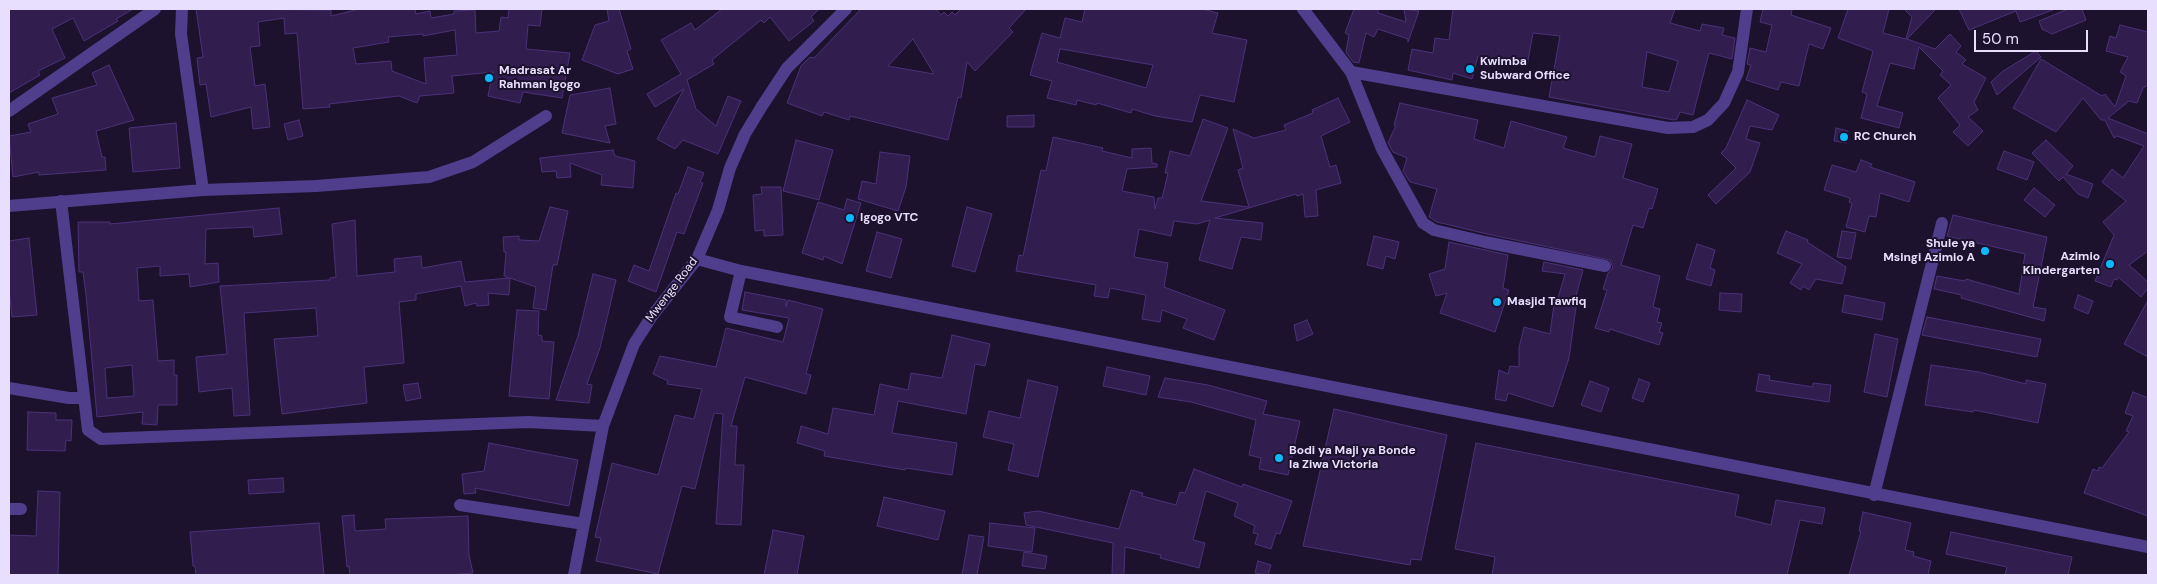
<!DOCTYPE html>
<html>
<head>
<meta charset="utf-8">
<style>
	body { margin:0 }
	#map { position:relative; width:2157px; height:584px; overflow:hidden; background:#1c122d; font-family:"DM Sans",sans-serif }
	canvas { display:block }
	.frame { position:absolute; inset:0; border:10px solid #e8dfff; pointer-events:none }
	.scale { position:absolute; left:1974px; top:30px; width:114px; height:22px; box-sizing:border-box; border:2px solid #e8dfff; border-top:0; padding-left:6px; font-size:15px; line-height:18px; white-space:nowrap; color:#e8dfff; -webkit-text-stroke:4px #1c122d; paint-order:stroke }
</style>
</head>
<body>
<div id="map">
<canvas width="2157" height="584"></canvas>
<div class="frame"></div>
<div class="scale">50 m</div>
</div>
<script>
const ctx = document.querySelector('canvas').getContext('2d');
ctx.lineJoin = 'round';
function paint(path, color) { ctx.fillStyle = color; ctx.fill(path, 'evenodd'); }
const poly = rows => new Path2D(rows.map(r => 'M' + r).join(''));
function stroke(path, color, width, dash) { ctx.strokeStyle = color; ctx.lineWidth = width; ctx.lineCap = dash ? 'butt' : 'round'; ctx.setLineDash(dash || []); ctx.stroke(path); }
function label(font, color, halo, rows, align = 'center') {
  ctx.font = font + ' "DM Sans",sans-serif'; ctx.lineWidth = 4; ctx.setLineDash([]); ctx.textBaseline = 'middle'; ctx.strokeStyle = halo; ctx.fillStyle = color; for (const [text, x, y, turn = 0] of rows) {
    ctx.save(); ctx.translate(x, y); ctx.rotate((+turn || 0) * Math.PI / 180); ctx.textAlign = isNaN(turn) ? turn : align; if (halo) ctx.strokeText(text, 0, 0); ctx.fillText(text, 0, 0); ctx.restore();
  }
}
const building = poly([
	[9,9,133,9,116,19,118,21,84,41,73,18,52,29,65,58,38,71,40,75,9,93,9,9],
	[196,9,331,10,331,16,359,9,415,9,416,14,430,11,431,18,454,14,454,11,475,10,476,33,499,31,501,17,508,18,509,9,542,9,540,26,528,25,526,49,570,53,562,98,523,92,520,103,488,96,493,72,452,76,454,93,420,96,417,103,399,96,329,104,330,107,303,109,297,33,285,34,284,18,258,22,260,46,250,47,255,86,265,84,270,127,253,129,251,107,211,117,206,84,200,85,197,58,203,57,196,9],
	[455,30,457,55,424,58,426,84,392,71,391,61,356,64,353,48,389,42,388,37,423,34,423,36,455,30],
	[607,9,619,9,631,49,627,51,633,69,618,74,582,60,595,25,609,21,607,9],
	[722,9,819,9,811,17,814,21,789,41,770,17,764,23,761,20,712,60,714,64,687,80,696,109,716,126,728,96,741,101,718,154,683,140,675,149,657,139,684,89,655,107,647,94,681,74,661,40,691,23,695,30,722,9],
	[861,9,936,9,941,15,944,12,948,16,952,12,955,15,961,9,1026,9,1009,28,1013,32,975,71,967,62,961,98,958,97,948,140,850,116,849,120,824,112,822,116,787,103,801,66,810,57,814,58,861,9],
	[913,39,934,74,888,66,913,39],
	[1085,9,1202,9,1218,13,1212,33,1247,40,1234,102,1200,95,1192,122,1155,116,1132,109,1131,113,1097,103,1096,105,1077,100,1076,105,1047,98,1052,81,1030,75,1042,33,1060,38,1065,18,1082,22,1085,9],
	[1060,49,1061,49,1153,65,1146,88,1057,62,1060,49],
	[1354,9,1378,9,1378,13,1406,22,1404,9,1419,11,1408,42,1408,39,1378,29,1374,37,1366,33,1359,63,1353,62,1346,52,1349,35,1345,33,1354,9],
	[1453,9,1675,9,1670,23,1700,31,1702,24,1724,28,1722,35,1735,38,1732,59,1709,53,1693,115,1680,112,1677,119,1674,120,1549,97,1560,36,1533,33,1527,66,1478,56,1472,79,1453,73,1452,80,1408,70,1412,49,1433,53,1435,38,1449,40,1453,9],
	[1647,52,1678,61,1669,92,1642,87,1647,52],
	[1763,9,1792,9,1791,15,1831,28,1823,49,1809,44,1799,86,1781,82,1778,90,1746,80,1751,65,1747,64,1750,48,1766,52,1772,25,1760,22,1763,9],
	[1848,9,1889,9,1883,33,1906,39,1912,17,1904,9,1936,9,1907,39,1935,49,1950,34,1961,46,1956,52,1966,60,1962,64,1986,78,1974,102,1978,110,1968,117,1983,131,1968,146,1953,132,1960,125,1938,98,1951,85,1940,75,1943,71,1919,47,1914,69,1890,63,1877,106,1903,113,1899,128,1861,118,1867,94,1862,92,1873,51,1838,38,1848,9],
	[1959,9,2053,9,2053,10,2020,22,2016,11,1969,30,1959,9],
	[2068,9,2082,9,2086,20,2052,34,2042,29,2039,21,2068,9],
	[2120,25,2148,32,2148,85,2143,88,2137,103,2129,101,2108,118,2148,134,2148,251,2129,265,2148,282,2148,288,2141,297,2118,277,2117,280,2114,279,2111,287,2095,281,2114,235,2103,222,2126,201,2102,182,2112,169,2123,178,2144,146,2117,136,2114,138,2105,120,2101,120,2083,98,2056,132,2013,108,2041,59,2102,96,2105,94,2115,107,2126,76,2120,72,2128,57,2106,51,2110,36,2116,38,2120,25],
	[2036,51,2041,57,1997,95,1991,82,2003,71,2036,51],
	[109,65,134,120,96,131,102,157,105,157,106,170,39,175,39,172,13,177,9,136,31,132,28,124,58,114,52,98,97,85,92,73,109,65],
	[610,88,616,124,605,126,610,143,562,133,570,95,610,88],
	[1338,98,1350,122,1321,136,1330,167,1336,165,1341,183,1316,190,1318,216,1305,217,1303,194,1297,196,1296,194,1215,218,1263,223,1261,240,1241,237,1232,269,1199,260,1210,220,1197,224,1174,221,1171,236,1139,229,1134,257,1168,263,1164,287,1225,310,1214,340,1183,328,1187,319,1162,310,1160,322,1142,319,1146,295,1110,288,1108,298,1094,296,1096,285,1016,271,1019,255,1023,256,1041,170,1046,171,1053,137,1103,148,1102,151,1132,158,1132,149,1151,148,1152,163,1157,164,1157,167,1127,169,1122,191,1154,197,1155,209,1158,198,1162,198,1168,173,1165,173,1170,151,1190,156,1203,119,1228,128,1201,201,1249,207,1238,170,1243,168,1233,129,1254,138,1286,130,1284,125,1313,113,1312,110,1338,98],
	[1747,100,1779,115,1772,130,1750,126,1746,139,1760,143,1750,172,1716,204,1708,195,1736,168,1721,153,1726,148,1747,100],
	[1400,103,1478,120,1474,139,1504,148,1511,121,1567,137,1563,148,1595,157,1600,136,1632,144,1623,178,1658,189,1652,209,1649,208,1643,228,1633,225,1621,265,1660,276,1653,307,1660,309,1657,322,1662,323,1659,332,1663,333,1659,345,1610,329,1609,332,1595,328,1607,290,1603,289,1608,273,1613,268,1610,260,1487,234,1437,222,1429,217,1437,189,1410,182,1403,171,1407,158,1393,152,1388,143,1396,125,1394,125,1400,103],
	[1034,115,1034,127,1007,127,1007,116,1034,115],
	[299,120,303,136,288,140,284,124,299,120],
	[176,123,180,168,133,172,129,128,176,123],
	[1836,128,1848,131,1846,143,1834,141,1836,128],
	[796,140,833,150,819,200,783,191,796,140],
	[2046,140,2073,166,2066,174,2093,184,2088,198,2078,194,2063,177,2059,181,2032,153,2046,140],
	[613,150,615,156,635,161,633,188,601,185,602,175,570,163,571,177,557,178,556,171,542,172,540,158,613,150],
	[2004,151,2034,162,2027,180,1997,169,2004,151],
	[880,152,910,156,906,187,898,211,858,199,862,181,876,184,880,152],
	[1861,160,1872,164,1870,167,1915,182,1909,202,1880,193,1876,217,1869,216,1865,232,1846,227,1852,203,1849,202,1850,198,1824,190,1832,165,1856,172,1861,160],
	[688,167,704,173,700,182,703,183,684,234,677,232,656,292,628,281,634,265,649,271,676,193,678,194,688,167],
	[761,187,781,187,783,235,764,236,764,230,755,231,753,195,762,194,761,187],
	[2034,188,2055,205,2045,217,2024,200,2034,188],
	[847,199,861,203,842,264,824,256,823,260,802,253,818,202,844,210,847,199],
	[550,207,568,211,557,265,553,265,546,310,533,308,536,287,510,278,509,295,488,293,489,305,477,306,476,303,465,306,461,286,416,294,416,300,399,302,404,363,364,367,367,403,282,414,274,339,318,336,316,308,244,313,250,415,234,416,232,388,199,392,196,357,227,354,220,286,330,280,330,278,336,277,332,224,355,220,357,276,395,272,394,259,421,256,422,268,461,261,465,282,509,278,504,276,506,252,504,252,503,237,519,236,519,240,539,241,550,207],
	[967,207,992,214,975,272,952,266,967,207],
	[279,208,282,234,254,237,253,227,206,229,205,264,218,263,219,282,190,287,189,274,160,276,160,266,137,268,139,301,153,300,158,361,174,360,174,375,177,375,177,405,158,405,157,425,142,424,143,412,97,417,86,294,83,272,79,272,78,222,110,222,110,224,279,208],
	[132,365,134,396,107,398,105,368,132,365],
	[1953,215,2047,237,2033,307,2046,309,2044,321,1961,298,1962,295,1934,289,1937,276,1965,281,1966,279,2019,294,2025,254,1947,236,1953,215],
	[1786,231,1808,240,1807,242,1846,267,1842,284,1816,279,1809,290,1803,286,1801,290,1790,283,1802,264,1777,253,1786,231],
	[1842,231,1856,233,1851,259,1837,257,1842,231],
	[877,232,902,239,891,278,866,271,877,232],
	[1374,236,1399,242,1395,259,1386,256,1383,269,1367,265,1374,236],
	[29,238,37,315,12,317,9,289,9,241,29,238],
	[1449,242,1508,255,1503,288,1509,290,1495,332,1440,313,1447,293,1436,296,1429,274,1445,269,1449,242],
	[1697,244,1715,250,1710,268,1715,270,1711,286,1686,279,1697,244],
	[1544,262,1583,270,1575,300,1577,300,1569,358,1553,407,1508,393,1506,401,1495,399,1499,370,1508,374,1510,366,1519,367,1519,348,1524,327,1550,334,1555,297,1558,298,1565,274,1542,271,1544,262],
	[593,274,616,280,600,348,587,384,592,385,589,403,556,400,578,336,593,274],
	[745,292,786,300,786,307,788,300,823,309,806,374,811,375,806,394,745,377,731,426,737,426,735,465,744,465,741,525,716,524,723,414,714,413,695,489,682,486,658,574,596,561,601,538,595,537,612,463,658,475,675,415,694,419,702,389,667,384,668,381,653,374,660,356,716,367,726,328,783,342,789,318,742,310,745,292],
	[1720,293,1742,294,1741,312,1719,310,1720,293],
	[1845,295,1885,303,1882,320,1842,312,1845,295],
	[2078,295,2093,301,2088,314,2074,308,2078,295],
	[2148,300,2148,357,2124,344,2148,300],
	[517,310,539,311,538,335,542,336,542,341,554,342,549,399,509,396,517,310],
	[1927,317,2041,339,2037,357,1922,335,1927,317],
	[1307,320,1313,334,1297,341,1294,325,1307,320],
	[1875,334,1898,339,1887,397,1864,392,1875,334],
	[952,335,990,344,985,366,975,364,966,414,898,401,892,433,957,443,952,475,906,468,905,470,824,456,825,451,797,443,801,426,828,434,833,408,874,415,880,384,908,390,911,373,942,378,952,335],
	[1931,365,1979,372,2026,384,2026,380,2046,384,2038,423,1974,410,1973,412,1925,405,1931,365],
	[1107,367,1150,376,1146,395,1103,386,1107,367],
	[1759,374,1770,376,1769,380,1813,387,1813,383,1831,385,1829,402,1756,391,1759,374],
	[1165,378,1208,385,1267,401,1263,414,1300,421,1288,475,1259,469,1261,458,1249,455,1256,420,1191,402,1158,397,1165,378],
	[1639,379,1650,383,1643,402,1632,398,1639,379],
	[1028,380,1058,387,1038,477,1008,470,1014,444,983,437,989,411,1020,418,1028,380],
	[1590,381,1609,388,1601,412,1581,405,1590,381],
	[418,383,421,398,406,401,403,385,418,383],
	[2133,392,2148,398,2148,516,2084,493,2093,469,2098,471,2099,467,2102,468,2129,432,2126,431,2133,416,2125,413,2133,392],
	[1334,409,1447,435,1421,560,1411,559,1410,565,1303,546,1334,409],
	[28,412,56,413,56,420,72,420,71,441,66,440,65,451,27,450,28,412],
	[489,443,578,460,569,506,475,488,476,493,464,494,462,474,484,471,489,443],
	[1476,443,1739,495,1735,516,1771,525,1776,500,1825,508,1822,524,1800,520,1787,575,1492,575,1495,557,1455,549,1476,443],
	[1194,469,1242,487,1243,484,1292,501,1280,534,1276,533,1271,549,1255,544,1258,534,1253,533,1255,526,1234,516,1238,503,1206,491,1193,540,1205,543,1199,568,1160,558,1161,555,1125,547,1124,575,1112,575,1113,543,1026,525,1024,513,1038,511,1119,529,1131,490,1143,493,1142,496,1176,505,1180,492,1185,493,1194,469],
	[283,478,284,492,249,494,248,480,283,478],
	[38,491,60,492,58,575,9,575,9,535,36,536,38,491],
	[884,497,945,511,938,540,877,526,884,497],
	[1863,512,1911,523,1905,550,1914,552,1913,556,1931,561,1928,575,1849,575,1861,531,1859,531,1863,512],
	[354,515,355,531,386,529,385,519,468,516,469,555,473,573,450,575,350,575,349,566,347,567,342,516,354,515],
	[319,523,324,575,196,575,195,566,193,566,190,532,319,523],
	[990,523,1035,528,1032,552,988,546,990,523],
	[773,530,804,536,797,575,764,575,773,530],
	[1951,532,2072,557,2068,575,2005,575,2007,567,1946,554,1951,532],
	[969,535,984,537,977,575,962,575,969,535],
	[1024,552,1047,556,1045,569,1022,566,1024,552],
	[1258,561,1271,565,1268,575,1255,573,1258,561]
]);
const minor = poly([
	[182,9,181,34,203,190],
	[1303,9,1351,72,1382,149,1423,223,1434,230,1485,242,1605,266],
	[1351,72,1668,128,1693,127,1708,120,1724,103,1738,72,1747,9],
	[9,111,155,9],
	[61,201,88,430,101,439,528,422,603,426],
	[9,206,203,190,316,186,429,177,473,162,546,116],
	[697,259,741,271,2148,547],
	[741,271,730,317,777,327],
	[9,388,69,398,83,398],
	[1874,495,1942,223],
	[460,505,584,524],
	[9,509,21,509],
	[574,575,603,426,634,344,652,316,697,259,718,210,730,168,745,134,762,106,787,68,846,9]
]);
const markers = [
	[1470,69,5,"#0db9fc"],
	[489,78,5,"#0db9fc"],
	[1844,137,5,"#0db9fc"],
	[850,218,5,"#0db9fc"],
	[1985,251,5,"#0db9fc"],
	[2110,264,5,"#0db9fc"],
	[1497,302,5,"#0db9fc"],
	[1279,458,5,"#0db9fc"]
];
const poiNames = [
	["Kwimba",1480,62],
	["Subward Office",1480,76],
	["Madrasat Ar",499,71],
	["Rahman Igogo",499,85],
	["RC Church",1854,137],
	["Igogo VTC",860,218],
	["Shule ya",1975,244,"right"],
	["Msingi Azimio A",1975,258,"right"],
	["Azimio",2100,257,"right"],
	["Kindergarten",2100,271,"right"],
	["Masjid Tawfiq",1507,302],
	["Bodi ya Maji ya Bonde",1289,451],
	["la Ziwa Victoria",1289,465]
];
const streetNames = [
	["Mwenge Road",672,290,-53]
];
paint(building, '#311e4e');
stroke(building, '#4c3179', 1);
stroke(minor, '#4f3e8b', 12);
for (const [x, y, r, color] of markers) { const dot = new Path2D(); dot.arc(x, y, r, 0, 2 * Math.PI); ctx.fillStyle = color; ctx.fill(dot); stroke(dot, '#1c122d', 2); }
label('bold 12px', '#e8dfff', '#1c122d', poiNames, 'left');
label('12px', '#e8dfff', '#1c122d', streetNames);
</script>
</body>
</html>
